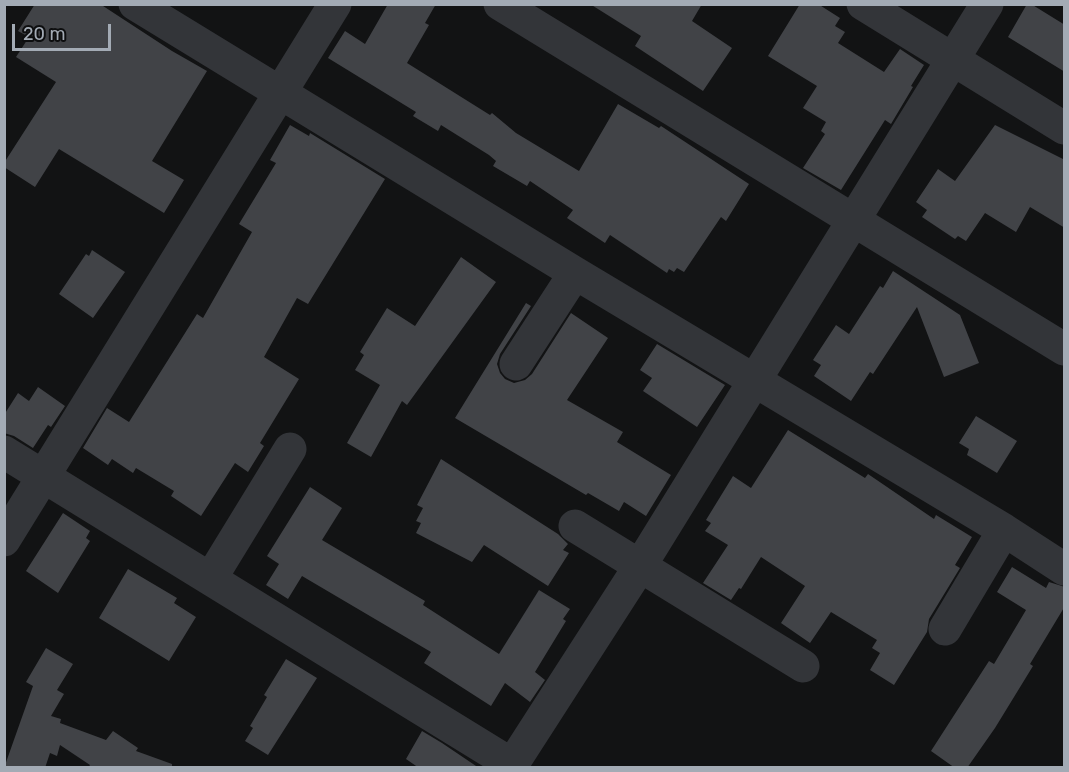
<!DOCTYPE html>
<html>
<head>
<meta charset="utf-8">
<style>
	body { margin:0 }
	#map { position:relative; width:1069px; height:772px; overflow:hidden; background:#121314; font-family:Rubik,sans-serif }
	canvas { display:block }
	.frame { position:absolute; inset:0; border:6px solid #a3abb5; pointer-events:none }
	.scale { position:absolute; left:12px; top:24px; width:99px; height:27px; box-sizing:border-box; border:3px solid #a3abb5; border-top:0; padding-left:8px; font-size:18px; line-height:21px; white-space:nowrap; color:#a3abb5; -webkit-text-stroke:4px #0d0e0f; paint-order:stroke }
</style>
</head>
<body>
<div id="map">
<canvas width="1069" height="772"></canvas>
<div class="frame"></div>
<div class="scale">20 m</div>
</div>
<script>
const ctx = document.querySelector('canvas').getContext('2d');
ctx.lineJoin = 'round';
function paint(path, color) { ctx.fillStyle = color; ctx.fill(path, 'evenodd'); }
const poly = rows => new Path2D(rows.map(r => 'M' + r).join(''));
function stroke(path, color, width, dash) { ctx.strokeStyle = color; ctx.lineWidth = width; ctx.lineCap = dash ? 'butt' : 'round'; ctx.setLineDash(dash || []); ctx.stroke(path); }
const building = poly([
	[35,4,100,4,172,51,207,71,152,161,184,180,164,213,59,149,35,187,4,167,4,163,56,82,16,57,29,37,18,31],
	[388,4,436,4,425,23,429,25,407,63,490,115,492,113,516,133,579,171,618,104,659,128,661,126,749,184,726,221,721,217,684,272,677,268,674,272,669,269,667,273,610,235,605,243,567,218,573,210,530,181,527,186,493,166,496,161,489,155,441,125,438,131,413,116,416,112,328,58,345,31,365,44],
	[590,4,702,4,692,21,732,48,703,91,635,46,641,36],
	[800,4,818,4,840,18,835,26,845,32,838,43,884,72,900,49,924,65,911,86,913,87,891,124,885,120,841,190,803,168,825,134,821,131,826,122,803,108,817,86,768,56],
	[1027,4,1031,4,1065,25,1065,72,1008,37],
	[290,125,309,136,310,133,385,179,308,304,297,298,264,357,299,379,260,443,264,446,248,472,235,463,201,516,171,496,174,491,136,468,133,473,112,459,108,465,83,448,107,408,129,422,197,314,203,318,252,232,239,224,276,163,270,160],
	[995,125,1065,160,1065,228,1030,207,1016,232,985,213,966,241,958,236,955,239,922,217,927,210,916,202,938,169,955,181],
	[92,250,125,272,93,318,59,294,86,254,89,256],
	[461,257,496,282,407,405,402,401,371,457,347,443,380,385,355,370,364,355,360,352,387,308,415,326],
	[893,271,960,315,979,363,944,377,917,307,873,374,870,372,851,401,814,376,821,365,813,360,836,325,849,334,880,286,883,288],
	[526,303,531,306,500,354,497,364,500,373,505,379,514,383,525,380,532,374,571,313,608,338,567,400,623,432,617,442,671,475,646,516,624,502,619,511,588,493,586,495,455,418],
	[657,344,725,385,697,427,643,391,652,378,640,370],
	[38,387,65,406,51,427,48,425,33,448,14,436,4,433,4,415,18,393,29,401],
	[976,416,1017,441,997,473,967,455,969,449,959,443],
	[788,430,865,478,868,474,934,519,936,515,972,537,955,565,960,568,929,619,927,632,894,685,870,670,880,653,872,648,877,640,831,612,810,643,781,623,805,586,761,557,741,589,739,588,731,600,703,583,728,545,705,531,711,523,706,520,733,476,751,488],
	[441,459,558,534,568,544,563,550,569,553,548,586,484,545,472,562,416,533,421,523,416,521,423,508,417,505],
	[310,487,342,508,322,540,425,601,423,605,499,654,539,590,570,609,563,619,566,621,535,672,545,680,530,702,505,683,491,706,424,663,431,652,302,576,288,599,266,585,279,564,267,556],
	[63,513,90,531,86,538,90,541,58,593,26,571],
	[1012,567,1046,588,1049,582,1065,587,1065,606,1030,664,1033,666,995,728,967,768,955,768,931,751,989,661,994,664,1026,610,997,592],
	[128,569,177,598,174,603,196,617,169,661,99,618],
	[46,648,73,664,57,690,64,694,51,716,61,719,60,723,106,740,113,731,138,748,136,751,172,764,172,768,88,768,90,765,60,745,57,756,50,753,45,768,4,768,33,686,26,682],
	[286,659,317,678,268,755,245,741,253,728,250,726,267,697,264,695],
	[422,731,442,743,479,768,419,768,406,759]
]);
const minor = poly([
	[135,4,575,273,1004,530,1064,569],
	[500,4,1064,349],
	[863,4,1064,128],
	[516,364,575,273],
	[4,452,511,764],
	[575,526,803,666],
	[4,540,335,4],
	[211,578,290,449],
	[945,629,1004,530],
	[510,768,640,566,987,4]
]);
paint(building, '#414347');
stroke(minor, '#333539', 33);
</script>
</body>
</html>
